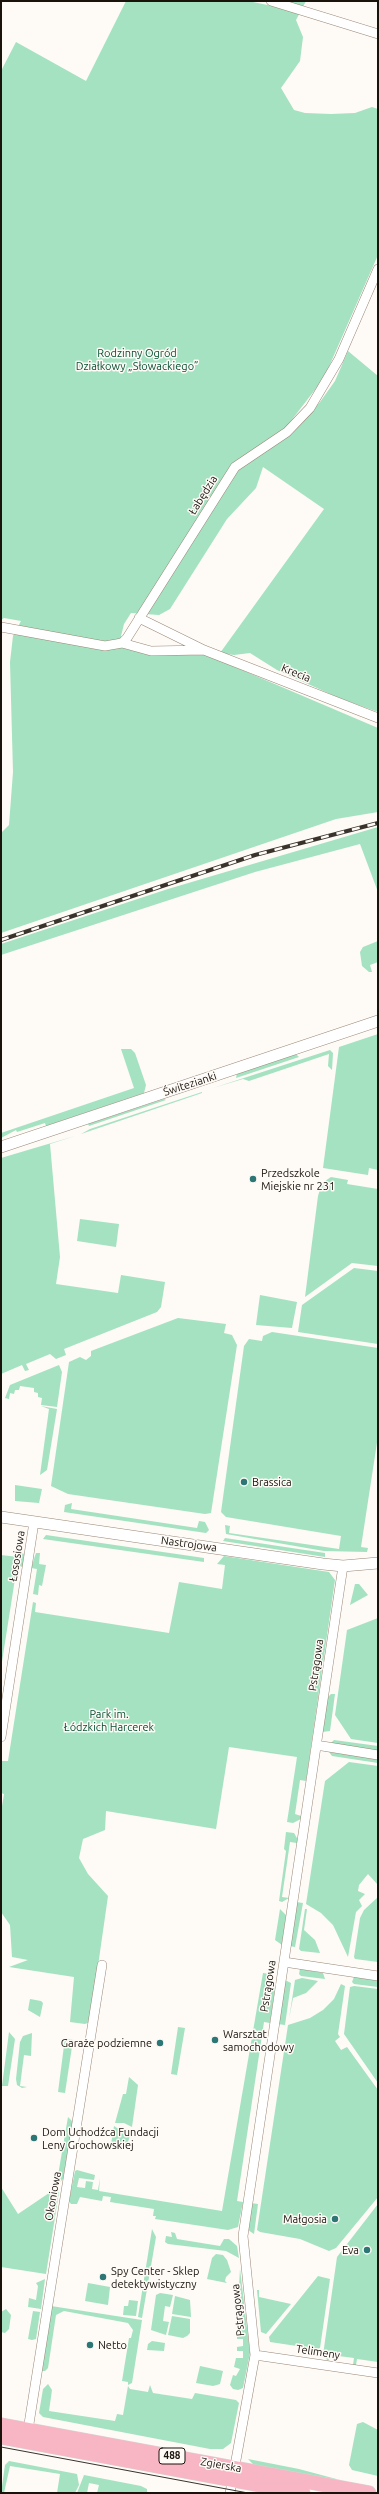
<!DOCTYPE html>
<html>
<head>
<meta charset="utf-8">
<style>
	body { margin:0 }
	#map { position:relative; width:379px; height:2494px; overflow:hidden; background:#fefaf6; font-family:Ubuntu,sans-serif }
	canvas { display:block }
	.frame { position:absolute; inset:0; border:2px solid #19130c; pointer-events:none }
</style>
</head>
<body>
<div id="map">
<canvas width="379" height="2494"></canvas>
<div class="frame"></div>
</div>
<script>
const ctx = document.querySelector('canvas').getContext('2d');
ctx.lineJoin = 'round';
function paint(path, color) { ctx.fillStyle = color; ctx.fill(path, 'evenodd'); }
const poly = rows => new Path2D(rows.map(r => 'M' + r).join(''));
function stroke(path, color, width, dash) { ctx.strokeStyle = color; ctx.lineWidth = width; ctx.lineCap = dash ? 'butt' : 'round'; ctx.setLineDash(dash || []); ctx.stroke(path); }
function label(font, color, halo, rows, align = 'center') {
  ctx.font = font + ' Ubuntu,sans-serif'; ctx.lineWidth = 3; ctx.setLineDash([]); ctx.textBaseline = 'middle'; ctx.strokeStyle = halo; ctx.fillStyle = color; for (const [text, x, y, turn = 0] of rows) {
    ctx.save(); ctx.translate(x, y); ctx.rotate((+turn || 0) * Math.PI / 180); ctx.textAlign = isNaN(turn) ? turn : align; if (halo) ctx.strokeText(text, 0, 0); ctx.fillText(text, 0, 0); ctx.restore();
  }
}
const green = poly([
	[126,1,248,1,282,8,287,1,306,1,296,20,303,37,300,61,281,88,294,110,305,113,331,114,355,113,372,107,378,109,378,255,324,378,287,426,283,440,292,434,320,402,335,381,348,351,378,376,378,712,339,698,277,670,250,653,234,655,220,653,324,509,263,467,256,488,227,519,170,609,159,615,131,613,124,624,121,636,127,649,154,656,202,653,378,728,378,812,336,819,1,933,1,833,9,825,13,772,10,662,13,636,21,621,4,618,1,620,1,71,16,42,86,81],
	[378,827,378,892,360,844,255,872,1,955,1,944,168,889],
	[378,941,378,962,370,965,372,972,369,972,362,966,360,952,363,947],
	[378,1034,378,1170,369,1168,368,1175,323,1168,339,1047],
	[121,1049,131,1049,135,1053,146,1085,144,1093,46,1126,45,1123,17,1132,16,1130,1,1138,1,1133,134,1088],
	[330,1050,333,1053,332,1070,328,1066,329,1054,249,1081,243,1079,213,1088],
	[296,1054,299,1057,236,1078,237,1073],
	[202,1092,202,1093,81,1134,90,1129],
	[164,1099,166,1100,89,1126,88,1124],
	[75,1136,50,1144,60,1257,56,1284,118,1293,121,1275,165,1282,161,1307,157,1312,64,1349,66,1355,56,1359,50,1354,26,1364,29,1370,25,1371,22,1365,1,1374,1,1158],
	[331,1177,348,1180,347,1184,378,1189,378,1266,352,1263,305,1297,318,1196,322,1183],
	[80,1219,119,1224,116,1247,77,1241],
	[354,1268,378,1271,378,1344,298,1332,302,1305],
	[260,1295,297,1302,292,1328,256,1325],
	[178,1318,226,1324,224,1333,232,1335,237,1345,211,1513,205,1514,68,1494,51,1486,69,1362,80,1357,86,1360,91,1356,91,1351],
	[272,1332,378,1348,378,1436,361,1547,368,1548,367,1552,324,1551,226,1534,225,1525,230,1526,229,1533,339,1549,341,1536,226,1517,221,1512,244,1346,249,1339,262,1341,263,1336],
	[59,1365,62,1372,57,1407,41,1405,42,1398,38,1397,38,1393,34,1392,34,1388,20,1386,19,1390,15,1390,14,1394,10,1393,9,1399,5,1398,10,1385],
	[41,1406,57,1409,47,1470,40,1475,49,1409],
	[15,1485,42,1489,39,1503,15,1501],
	[72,1503,71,1509,197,1528,199,1521,205,1522,209,1530,206,1533,64,1512,65,1505],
	[46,1535,204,1558,204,1562,43,1539],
	[225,1538,325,1553,325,1557,223,1541],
	[18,1550,24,1554,23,1567,17,1566,1,1668,1,1555,18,1557],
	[36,1553,40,1553,39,1564,46,1565,42,1586,39,1585,38,1595,33,1594,37,1569,31,1568],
	[224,1556,329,1572,335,1580,306,1781,300,1780,295,1814,301,1816,301,1819,293,1823,287,1822,297,1757,229,1747,216,1829,106,1811,105,1830,83,1839,79,1858,88,1874,108,1896,90,2022,85,2024,70,2022,74,1977,9,1967,28,1960,12,1957,10,1925,1,1912,1,1812,4,1794,1,1793,1,1766,2,1761,8,1761,33,1602,36,1603,35,1612,169,1633,179,1582,222,1589,225,1565,217,1564],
	[355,1584,359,1584,368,1595,350,1605],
	[378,1618,378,1743,351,1739,335,1715,347,1630],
	[331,1694,335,1694,330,1731,322,1732,328,1697],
	[334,1740,378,1746,378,1751,330,1744],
	[329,1752,378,1759,378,1763,332,1756],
	[349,1762,378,1766,378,1885,368,1874,359,1885,358,1891,365,1894,359,1900,362,1906,356,1912,348,1957,333,1925,321,1913,306,1904,325,1781],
	[286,1832,294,1833,298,1840,297,1843,290,1842,282,1897,289,1898,282,1902,279,1901,286,1851,284,1849],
	[378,1897,378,1962,355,1959,354,1957,360,1918,364,1910],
	[296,1902,303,1903,295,1947,290,1946],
	[280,1909,286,1915,282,1945,275,1940],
	[305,1909,307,1909,304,1930,315,1940,320,1953,301,1951,299,1949],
	[300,1969,323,1973,325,1979,301,1976,299,1974],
	[263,1973,270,1974,268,1987,275,1988,270,2023,264,2022,237,2201,243,2202,238,2227,228,2230,155,2219,156,2216,153,2216,154,2209,110,2202,111,2197,103,2196,102,2201,80,2197,77,2204,71,2204,69,2201,75,2171,77,2170,95,2175,94,2180,79,2178,77,2187,85,2188,86,2181,93,2182,92,2189,98,2190,100,2178,99,2191,222,2211],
	[354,1977,378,1980,378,1987,354,1984,352,1982],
	[302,1978,318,1981,306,1993,293,1998,289,2019,295,1980],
	[285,1980,291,1983,285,2025,278,2024],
	[341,1984,345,1986,338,2034,340,2037,335,2041,341,2050,347,2047,378,2090,378,2197,336,2248,329,2251,300,2239,260,2232,257,2230,288,2025,310,2018,323,2010,334,1999],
	[354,1986,378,1989,378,2083,344,2034,350,1987],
	[30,1999,41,2001,43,2003,40,2017,28,2010],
	[178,2027,185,2028,177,2075,171,2074],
	[9,2032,15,2039,8,2086,2,2086],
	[32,2033,31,2056,24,2055,20,2086,27,2087,22,2088,17,2085,16,2079,20,2042,23,2036],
	[65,2038,73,2040,65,2093,58,2092],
	[129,2077,138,2085,132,2127,124,2123,115,2123,123,2094,126,2094],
	[68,2117,73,2122,63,2179,60,2182,57,2181],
	[114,2126,123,2132,127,2129,132,2131,126,2147,111,2144],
	[1,2187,18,2214,52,2191,59,2192,46,2274,1,2267],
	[251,2203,258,2204,254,2234,248,2230],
	[378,2204,378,2362,357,2359,356,2365,353,2365,354,2358,331,2355,328,2361,323,2355,337,2257],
	[152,2229,156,2237,142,2318,138,2317],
	[171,2232,175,2233,177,2239,220,2246,224,2239,229,2239,237,2246,239,2258,226,2251,168,2244,165,2242,166,2236,172,2237],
	[216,2254,223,2255,227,2260,231,2272,226,2277,225,2281,227,2283,207,2279,212,2258],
	[240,2269,250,2353,243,2388,238,2390,233,2389,230,2385,233,2375,236,2376,240,2369,234,2367,236,2358,243,2358,243,2351,237,2351,237,2347,243,2346,243,2339,237,2339,237,2329,241,2330,240,2322,237,2322],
	[318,2276,330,2279,320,2348,317,2349,270,2342,269,2337],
	[45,2279,41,2309,28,2307,29,2298,36,2300,38,2286,36,2283],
	[88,2283,110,2287,108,2305,85,2301],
	[257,2290,259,2290,259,2297,291,2304,266,2334,261,2332],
	[160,2293,173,2295,170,2307,165,2306,163,2321,169,2322,166,2335,151,2330,156,2295],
	[175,2296,190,2300,191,2317,172,2314],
	[129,2300,138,2301,136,2316,123,2315,124,2306,128,2306],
	[51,2306,142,2320,132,2383,128,2385,128,2382,122,2381,129,2338,131,2338,133,2330,128,2323,64,2311,56,2315,48,2368,45,2371,41,2371],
	[6,2309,11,2315,9,2329,5,2333,1,2332,1,2312],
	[33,2311,40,2312,36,2339,32,2340,28,2339],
	[172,2316,190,2319,190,2333,187,2336,183,2338,168,2335],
	[152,2341,165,2343,164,2351,147,2350,148,2344],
	[200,2366,223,2371,220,2384,213,2386,196,2383],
	[48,2384,52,2390,49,2411,115,2421,117,2414,123,2415,128,2386,130,2389,148,2392,150,2385,153,2393,192,2399,195,2393,236,2400,239,2403,231,2443,223,2449,210,2449,43,2417,39,2413,43,2389],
	[363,2422,378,2430,378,2476,352,2470,349,2465,357,2424],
	[248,2459,299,2469,340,2480,255,2466],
	[9,2461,77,2474,79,2485,75,2493,57,2493,60,2474,10,2466,4,2493,1,2493,5,2465],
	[84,2475,141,2486,147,2489,147,2493,97,2493,99,2485,89,2483,87,2493,77,2493]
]);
const minor = poly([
	[271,1,378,34],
	[1,627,105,646,122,643,127,638,235,467,287,432,310,408,339,359,378,269],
	[122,643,151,651,204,650,139,618],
	[204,650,378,718],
	[1,1737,34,1522],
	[316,1745,378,1755],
	[284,1962,378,1976],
	[255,2355,378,2373],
	[28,2430,102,1965],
	[230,2493,255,2355,243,2236,343,1566]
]);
const tertiary = poly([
	[1,1147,378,1021],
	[1,1517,323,1564,343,1566,378,1563]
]);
const primary = poly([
	[1,2425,369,2493],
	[1,2437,303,2493]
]);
const tram = poly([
	[1,2447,248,2493]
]);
const rail = poly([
	[1,940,255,855,378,823]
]);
const markers = [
	[253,1179,4,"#2c7675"],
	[244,1482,4,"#2c7675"],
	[215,2040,4,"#2c7675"],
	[160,2043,4,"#2c7675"],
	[34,2138,4,"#2c7675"],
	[335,2219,4,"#2c7675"],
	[367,2250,4,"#2c7675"],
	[103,2277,4,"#2c7675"],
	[90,2345,4,"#2c7675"]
];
const shields = [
	[172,2456,26]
];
const shieldNames = [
	["488",172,2456]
];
const parkNames = [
	["Rodzinny Ogród",137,353],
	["Działkowy „Słowackiego”",137,366],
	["Park im.",109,1714],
	["Łódzkich Harcerek",109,1727]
];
const streetNames = [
	["Łabędzia",203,495,-58],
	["Krecia",296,673,22],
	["Świtezianki",190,1084,-18],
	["Nastrojowa",189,1544,8],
	["Łososiowa",17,1556,-81],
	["Pstrągowa",316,1665,-82],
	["Pstrągowa",268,1986,-81],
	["Okoniowa",53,2196,-80],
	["Pstrągowa",238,2310,-96],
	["Telimeny",318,2352,9],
	["Zgierska",221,2465,10]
];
const poiNames = [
	["Przedszkole",261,1173],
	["Miejskie nr 231",261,1186],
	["Brassica",252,1482],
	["Warsztat",223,2034],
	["samochodowy",223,2047],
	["Garaże podziemne",152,2043,"right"],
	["Dom Uchodźca Fundacji",42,2132],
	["Leny Grochowskiej",42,2145],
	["Małgosia",327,2219,"right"],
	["Eva",359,2250,"right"],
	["Spy Center - Sklep",111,2271],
	["detektywistyczny",111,2284],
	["Netto",98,2345]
];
paint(green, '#a4e2c1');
stroke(minor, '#998776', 10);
stroke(tertiary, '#998776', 12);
stroke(primary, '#d6d5d3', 15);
stroke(minor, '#fff', 9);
stroke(tertiary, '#fff', 11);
stroke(primary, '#f8b5c4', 14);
stroke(tram, '#39332c', 1);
stroke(rail, '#39332c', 4);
stroke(rail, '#fefaf6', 2.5, [8]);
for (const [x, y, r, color] of markers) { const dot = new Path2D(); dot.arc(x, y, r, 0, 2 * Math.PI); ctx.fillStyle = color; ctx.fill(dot); stroke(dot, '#fefaf6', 1.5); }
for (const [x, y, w] of shields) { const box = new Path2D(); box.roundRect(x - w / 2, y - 8, w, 16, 3); ctx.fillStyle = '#fefaf6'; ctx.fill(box); stroke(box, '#19130c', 1); }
label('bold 10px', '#19130c', null, shieldNames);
label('11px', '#034e32', '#fefaf6', parkNames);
label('11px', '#19130c', '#fefaf6', streetNames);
label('11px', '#19130c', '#fefaf6', poiNames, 'left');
</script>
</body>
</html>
